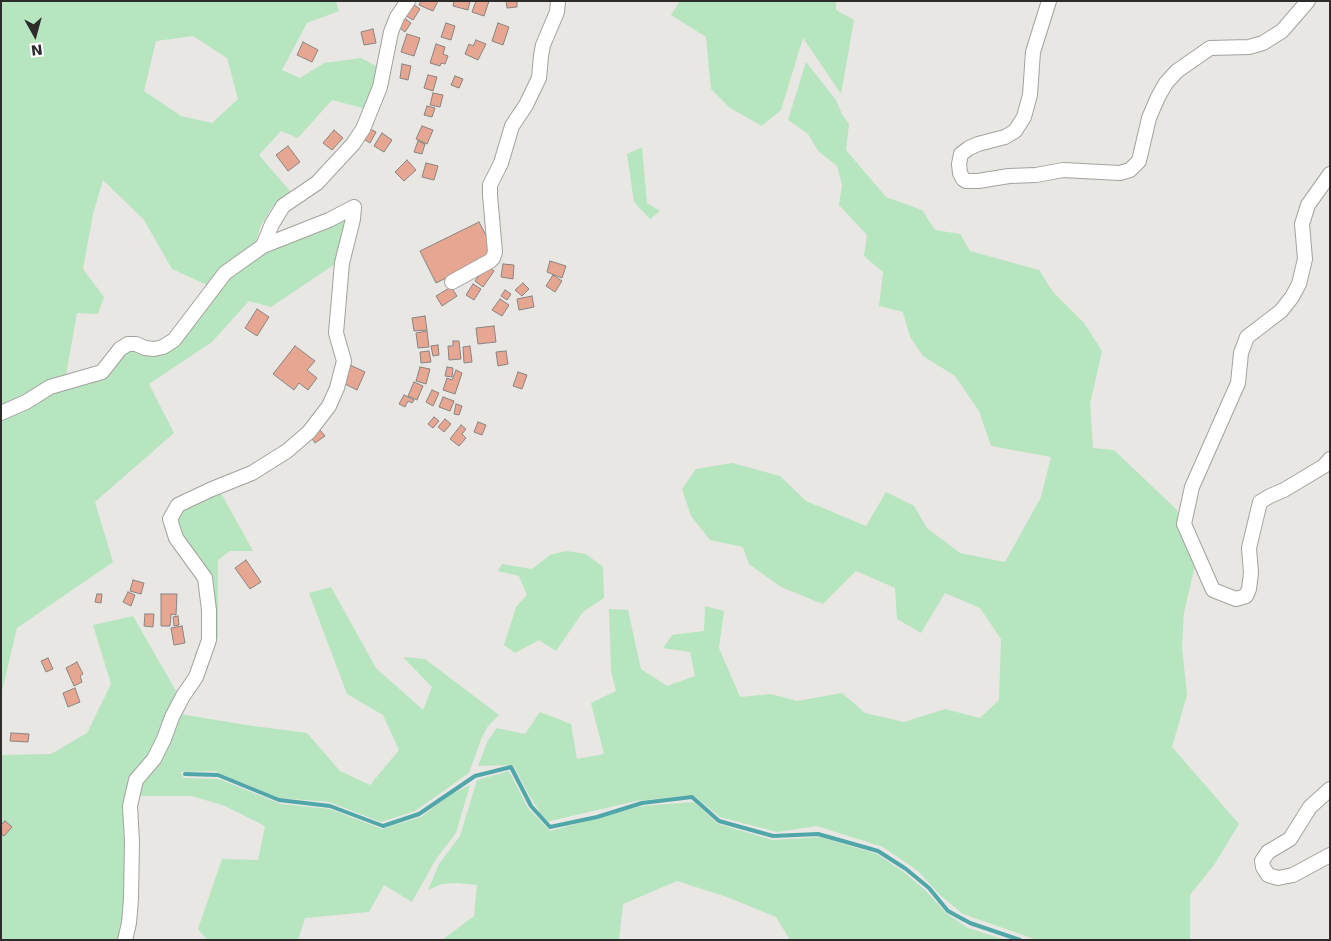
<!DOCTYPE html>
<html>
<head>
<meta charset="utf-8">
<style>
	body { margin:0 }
	#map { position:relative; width:1331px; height:941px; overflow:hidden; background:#e8e7e3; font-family:"DejaVu Sans",sans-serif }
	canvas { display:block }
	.frame { position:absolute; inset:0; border:2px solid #2d2c2b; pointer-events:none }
	.north { position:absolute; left:10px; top:10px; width:50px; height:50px; -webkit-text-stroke:4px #fff; paint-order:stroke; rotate:173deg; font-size:14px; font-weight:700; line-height:20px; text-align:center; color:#2d2c2b }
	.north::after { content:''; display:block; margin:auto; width:18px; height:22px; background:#2d2c2b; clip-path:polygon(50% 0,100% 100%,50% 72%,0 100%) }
</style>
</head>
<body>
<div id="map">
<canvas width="1331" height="941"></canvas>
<div class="frame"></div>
<div class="north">N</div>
</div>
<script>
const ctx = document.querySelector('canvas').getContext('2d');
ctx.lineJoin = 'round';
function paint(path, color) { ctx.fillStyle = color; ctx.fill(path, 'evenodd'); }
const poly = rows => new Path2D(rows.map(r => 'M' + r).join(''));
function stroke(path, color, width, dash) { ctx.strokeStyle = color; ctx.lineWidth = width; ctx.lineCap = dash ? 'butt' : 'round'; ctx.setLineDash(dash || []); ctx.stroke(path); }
const green = poly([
	[1,1,336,1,339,11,307,23,282,70,300,78,324,63,361,58,378,67,374,88,366,109,332,100,298,138,281,131,259,155,290,191,272,207,260,227,255,246,236,257,207,285,172,269,144,220,103,180,93,214,83,269,104,297,98,314,77,313,66,375,45,383,1,406],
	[193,36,227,58,238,99,212,123,181,116,144,91,156,41],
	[680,1,836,1,836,10,854,20,841,94,803,38,781,110,762,126,730,108,711,89,706,37,671,15],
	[806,62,836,100,842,114,849,124,846,150,886,197,922,210,935,230,960,234,970,251,1039,270,1053,292,1084,323,1102,351,1090,404,1093,448,1114,450,1177,510,1195,566,1184,612,1182,647,1187,695,1172,747,1239,824,1214,865,1190,895,1190,940,1037,940,963,914,940,895,918,871,883,847,817,826,777,832,720,817,693,795,636,801,546,822,529,795,513,765,478,766,488,740,497,728,525,734,540,712,571,724,577,759,604,754,591,703,616,691,611,671,609,609,628,610,641,669,667,686,695,676,690,652,663,648,672,635,704,631,705,606,724,611,719,648,740,697,771,694,797,701,842,693,865,713,904,722,945,709,980,718,999,700,1001,639,980,608,945,593,921,633,897,619,895,588,856,571,823,604,781,587,749,564,743,547,710,540,691,516,682,489,696,469,732,463,780,476,806,501,866,526,886,492,914,506,927,528,960,553,1005,562,1041,497,1051,457,991,446,979,411,955,376,923,356,910,337,903,312,879,306,883,272,864,256,867,235,839,205,842,185,837,166,818,151,808,134,788,120],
	[642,147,647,203,660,211,650,219,634,202,627,154],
	[346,218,335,264,271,307,249,301,212,342,149,384,174,433,95,502,113,562,17,628,1,695,1,417,61,387,108,377,124,354,133,348,161,351,237,268,272,250],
	[221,493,253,551,230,551,218,560,218,638,212,642,211,607,179,534,175,520,183,508],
	[566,551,586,554,603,567,604,598,583,612,556,651,539,640,515,653,504,645,516,607,527,595,519,576,498,571,502,564,532,569,550,555],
	[331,587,376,668,423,710,432,687,403,657,425,659,499,715,488,726,482,737,469,773,415,811,381,822,329,802,279,798,214,771,180,772,184,778,219,779,281,804,330,809,382,829,421,817,450,795,470,785,456,833,436,859,412,902,384,885,369,912,305,918,298,940,207,940,198,929,222,859,258,860,265,826,225,806,192,796,136,796,145,773,180,714,246,725,307,733,340,771,370,785,399,750,383,715,347,694,309,593],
	[133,616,176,691,168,717,149,757,130,779,123,807,126,902,121,940,1,940,1,755,51,754,87,733,111,684,93,625],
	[509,771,528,808,550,831,642,806,694,802,718,824,773,840,820,837,877,854,905,873,926,891,947,914,968,928,1006,940,790,940,776,917,727,897,677,881,623,904,619,940,442,940,474,916,477,885,456,883,442,884,428,890,439,864,460,836,477,780]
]);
const stream = poly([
	[185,774,218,775,279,800,330,806,383,826,419,814,475,776,511,767,531,806,550,827,597,817,642,803,692,797,719,821,773,836,818,834,878,851,906,869,929,888,948,911,970,923,1020,940]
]);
const building = poly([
	[421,1,438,1,433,11,419,5,421,1],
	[454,1,470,1,468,10,453,6,454,1],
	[476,1,489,1,484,16,472,12,476,1],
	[506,1,517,1,517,7,507,8,506,1],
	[410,2,420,9,413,20,403,14,410,2],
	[403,17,411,23,405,32,397,26,403,17],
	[446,23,455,26,451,40,441,37,446,23],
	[498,23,509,27,503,45,492,41,498,23],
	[373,29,376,43,364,45,361,32,373,29],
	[407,34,420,38,414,56,401,52,407,34],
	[476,40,486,44,478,60,465,54,469,44,473,46,476,40],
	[303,42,318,50,312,62,297,55,303,42],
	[436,44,445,47,443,54,448,56,445,64,441,63,440,66,430,63,436,44],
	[402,64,411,66,408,80,400,78,402,64],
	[428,75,437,77,433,91,424,88,428,75],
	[455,76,463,79,459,88,451,85,455,76],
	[433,93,443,95,440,107,430,105,433,93],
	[427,106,435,108,432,117,424,115,427,106],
	[422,126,433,130,427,144,416,139,422,126],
	[368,128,376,132,370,143,362,138,368,128],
	[334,130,343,138,332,150,323,143,334,130],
	[382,133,392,140,384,152,374,146,382,133],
	[418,141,425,144,422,154,414,152,418,141],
	[288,146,300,162,288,171,276,155,288,146],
	[407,160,416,170,404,181,395,172,407,160],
	[426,163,438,166,434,180,422,177,426,163],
	[479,222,492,247,490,256,436,283,420,251,479,222],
	[550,261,566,266,562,278,547,272,550,261],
	[503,264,514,265,513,279,501,277,503,264],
	[486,265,494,271,483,287,475,281,486,265],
	[553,275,562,281,555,292,546,286,553,275],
	[523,283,529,289,522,296,515,290,523,283],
	[473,284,481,289,474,300,466,295,473,284],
	[451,287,457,296,442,306,436,296,451,287],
	[505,290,511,294,507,300,501,296,505,290],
	[532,296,534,307,519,310,517,299,532,296],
	[500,299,509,305,502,316,492,310,500,299],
	[257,309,269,317,257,336,245,328,257,309],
	[425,316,427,330,414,331,412,318,425,316],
	[494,326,496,342,478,344,476,328,494,326],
	[427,331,429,347,418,348,416,333,427,331],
	[453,341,459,341,461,359,449,360,448,346,453,346,453,341],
	[438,345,439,355,433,356,431,346,438,345],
	[295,346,315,361,307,370,317,378,308,390,299,383,294,390,273,374,295,346],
	[470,346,472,362,464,363,463,347,470,346],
	[429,351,431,362,421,363,420,352,429,351],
	[506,351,508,364,498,366,496,352,506,351],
	[350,365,365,372,357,390,341,382,350,365],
	[420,367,430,369,426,384,416,381,420,367],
	[447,367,453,368,452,377,445,376,447,367],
	[456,370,462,373,455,394,443,390,447,378,452,380,456,370],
	[518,372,527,375,522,389,513,386,518,372],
	[414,382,423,386,417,400,408,396,414,382],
	[432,390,439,393,433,406,426,402,432,390],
	[404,395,414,400,412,403,408,401,405,407,399,404,404,395],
	[443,397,454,401,450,411,439,407,443,397],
	[456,404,462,406,459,415,454,414,456,404],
	[434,417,439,421,433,428,428,424,434,417],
	[445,419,451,424,444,432,438,427,445,419],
	[478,422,486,425,482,435,474,432,478,422],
	[461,425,466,429,462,434,466,438,459,446,450,439,461,425],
	[320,430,325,436,315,443,311,437,320,430],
	[246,560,261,582,250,589,235,568,246,560],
	[133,580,144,583,141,594,130,591,133,580],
	[128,592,135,595,131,606,123,602,128,592],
	[97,594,102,594,101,603,95,602,97,594],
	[161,594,177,594,176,615,171,614,170,626,161,626,161,594],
	[145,614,154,614,153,627,144,626,145,614],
	[178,616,179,625,174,626,173,617,178,616],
	[182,626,185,643,174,645,171,628,182,626],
	[48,658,53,669,46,672,41,661,48,658],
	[77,662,83,674,80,676,82,682,74,686,66,668,77,662],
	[75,688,80,702,68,707,63,693,75,688],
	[11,733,29,734,28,742,10,741,11,733],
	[5,821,12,827,4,836,1,834,1,825,5,821]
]);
const minor = poly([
	[1049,1,1033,52,1030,95,1024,117,1015,131,1005,137,978,144,969,148,961,154,959,164,960,173,963,179,966,181,978,181,1009,176,1036,175,1063,170,1120,173,1130,170,1139,161,1149,118,1158,97,1166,83,1177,71,1210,48,1249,47,1263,43,1282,31,1308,1],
	[1330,174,1308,205,1302,224,1305,259,1299,284,1292,297,1281,311,1247,337,1241,353,1238,383,1192,487,1184,524,1213,590,1236,599,1246,596,1249,589,1251,573,1249,548,1260,502,1270,496,1284,490,1324,466,1330,459],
	[452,282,490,261,493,258,495,252,490,195,490,185,501,163,512,126,526,105,539,78,541,56,543,45,557,12,558,1],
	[1,413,26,402,50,387,102,372,120,349,128,344,136,344,145,348,154,349,163,347,174,340,225,273,263,246,272,224,283,206,317,183,353,144,363,129,380,87,391,32,397,17,408,1],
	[1330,789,1310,807,1290,839,1268,852,1262,861,1263,867,1268,875,1278,878,1293,875,1330,855],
	[125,940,129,923,131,899,132,841,130,806,136,780,154,759,164,739,172,717,183,696,196,677,209,640,209,610,205,578,176,538,170,519,178,505,212,489,252,473,287,451,309,432,329,406,337,388,344,361,336,333,342,263,353,219,354,207,329,220,263,246]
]);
paint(green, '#b7e5bf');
stroke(stream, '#50a7a9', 4);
paint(building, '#e7a691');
stroke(building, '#898483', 1);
stroke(minor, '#a3a29e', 16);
stroke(minor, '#fff', 14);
</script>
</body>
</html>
